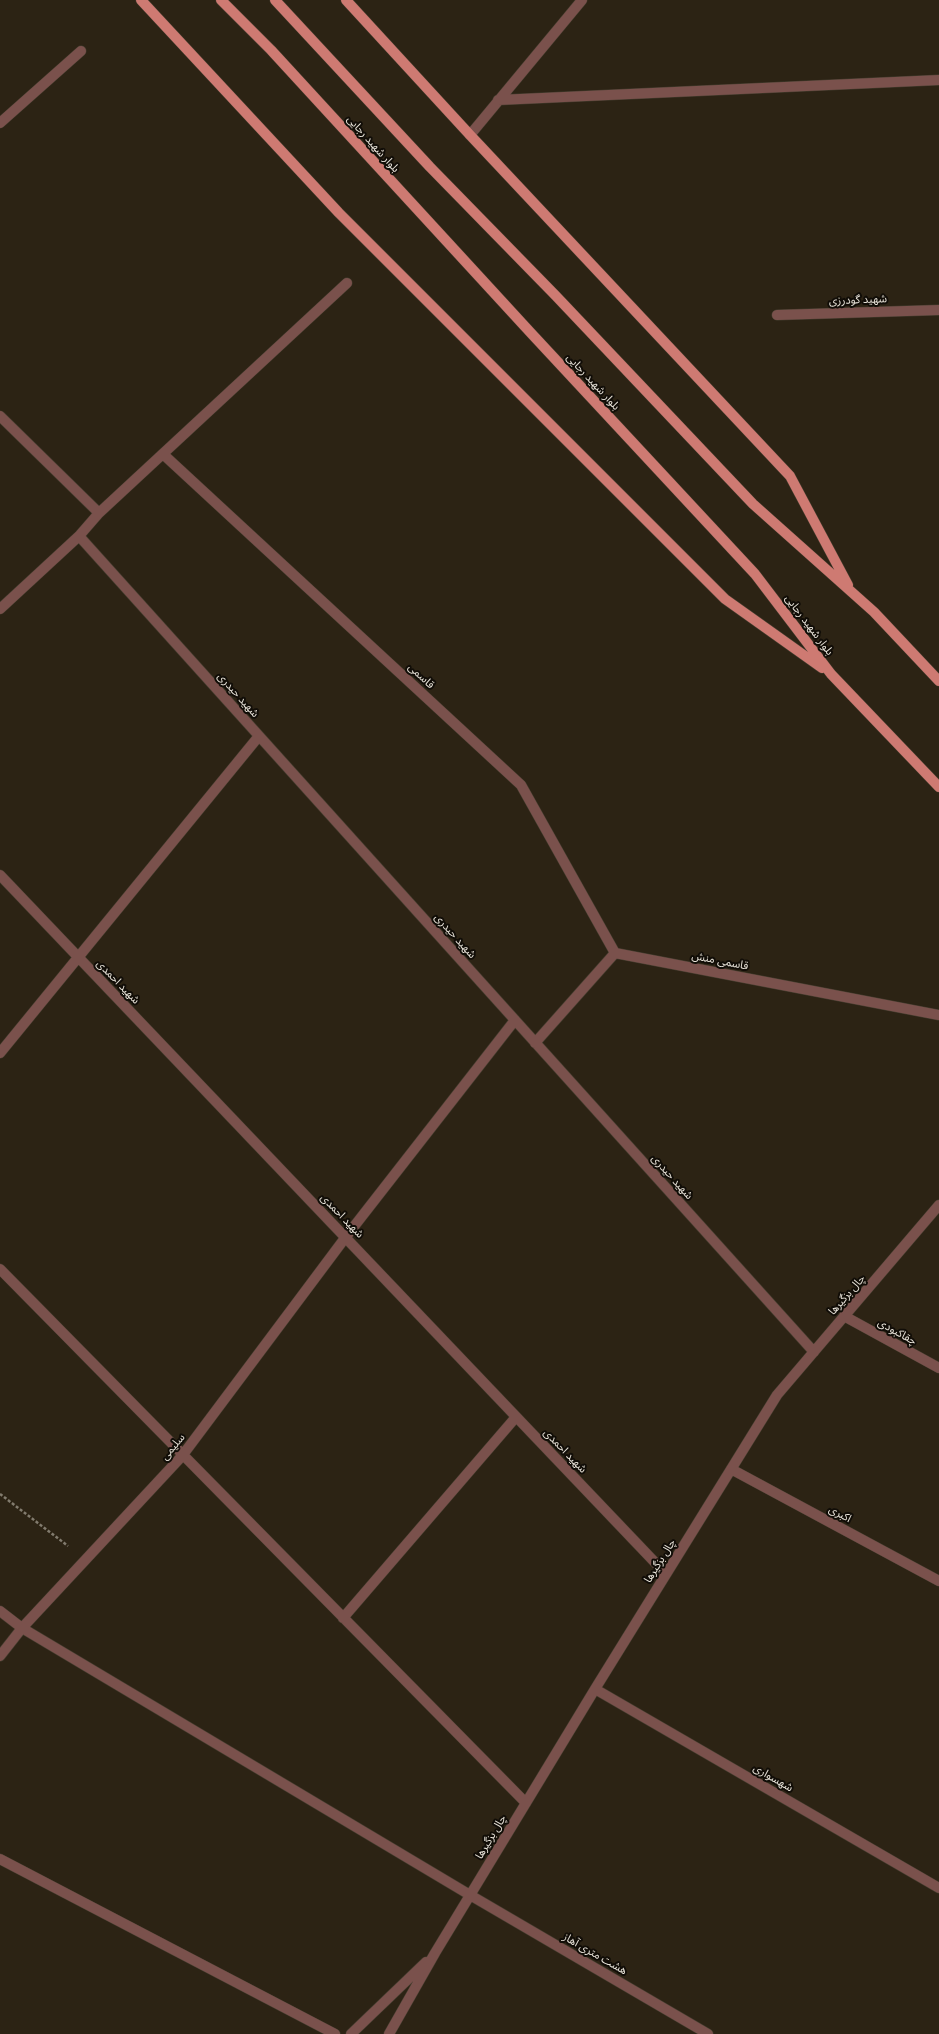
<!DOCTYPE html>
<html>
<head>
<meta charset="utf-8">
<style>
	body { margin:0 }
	canvas { display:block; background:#2c2314 }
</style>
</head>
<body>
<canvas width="939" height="2034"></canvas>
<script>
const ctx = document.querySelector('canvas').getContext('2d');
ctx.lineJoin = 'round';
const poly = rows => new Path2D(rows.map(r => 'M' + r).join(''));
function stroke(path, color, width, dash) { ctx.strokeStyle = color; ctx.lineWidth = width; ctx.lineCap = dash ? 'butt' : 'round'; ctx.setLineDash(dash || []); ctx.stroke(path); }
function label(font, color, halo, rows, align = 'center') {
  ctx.font = font + ' Figtree,"Noto Sans Arabic",sans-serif'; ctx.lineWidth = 4; ctx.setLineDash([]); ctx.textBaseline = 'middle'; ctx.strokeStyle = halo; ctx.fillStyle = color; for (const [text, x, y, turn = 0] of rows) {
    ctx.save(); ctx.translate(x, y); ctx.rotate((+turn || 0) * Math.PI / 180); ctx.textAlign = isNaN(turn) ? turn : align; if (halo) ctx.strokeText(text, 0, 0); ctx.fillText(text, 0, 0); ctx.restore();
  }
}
const path = poly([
	[0,1494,68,1546]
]);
const minor = poly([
	[498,100,939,80],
	[0,123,81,51],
	[470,135,582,0],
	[777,315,939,310],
	[0,416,99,513],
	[164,455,521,785,615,953],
	[79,536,814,1352],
	[0,609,79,536,99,513,347,283],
	[0,875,666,1574],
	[535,1043,615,953,939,1015],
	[0,1053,259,736],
	[0,1269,526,1803],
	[844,1316,939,1368],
	[731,1469,939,1581],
	[0,1611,22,1628,470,1895,708,2034],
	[343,1618,516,1417],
	[0,1656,22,1628,182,1456,345,1238,515,1020],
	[595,1689,939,1888],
	[0,1859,335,2034],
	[351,2034,426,1962],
	[389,2034,435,1953,595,1689,777,1395,939,1205]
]);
const major = poly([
	[141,0,339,213,725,599,822,668],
	[221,0,271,50,530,332,755,574,831,674,939,787],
	[275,0,430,167,556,296,753,504,874,612,939,681],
	[346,0,470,135,790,476,848,585]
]);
const streetNames = [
	["بلوار شهید رجایی",373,144,48],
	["شهید گودرزی",858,300,-2],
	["بلوار شهید رجایی",593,382,47],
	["بلوار شهید رجایی",809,625,53],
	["قاسمی",421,676,43],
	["شهید حیدری",238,695,48],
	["شهید حیدری",455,936,48],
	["قاسمی منش",720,961,11],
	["شهید احمدی",118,982,46],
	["شهید حیدری",672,1177,48],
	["شهید احمدی",342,1216,46],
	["چال بزگیرها",847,1295,-49],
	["چقاکبودی",897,1332,29],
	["سلیمی",173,1447,-50],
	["شهید احمدی",565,1451,46],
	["اکبری",840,1514,28],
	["چال بزگیرها",660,1561,-58],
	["شهسواری",773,1778,30],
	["چال بزگیرها",491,1837,-59],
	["هشت متری آهاز",595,1954,30]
];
stroke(minor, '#463e30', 11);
stroke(major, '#463e30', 11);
stroke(path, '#827b6e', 2.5, [3, 2]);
stroke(minor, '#7a514c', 10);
stroke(major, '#ce7a72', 10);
label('11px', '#e9e4da', '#110d07', streetNames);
</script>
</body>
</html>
